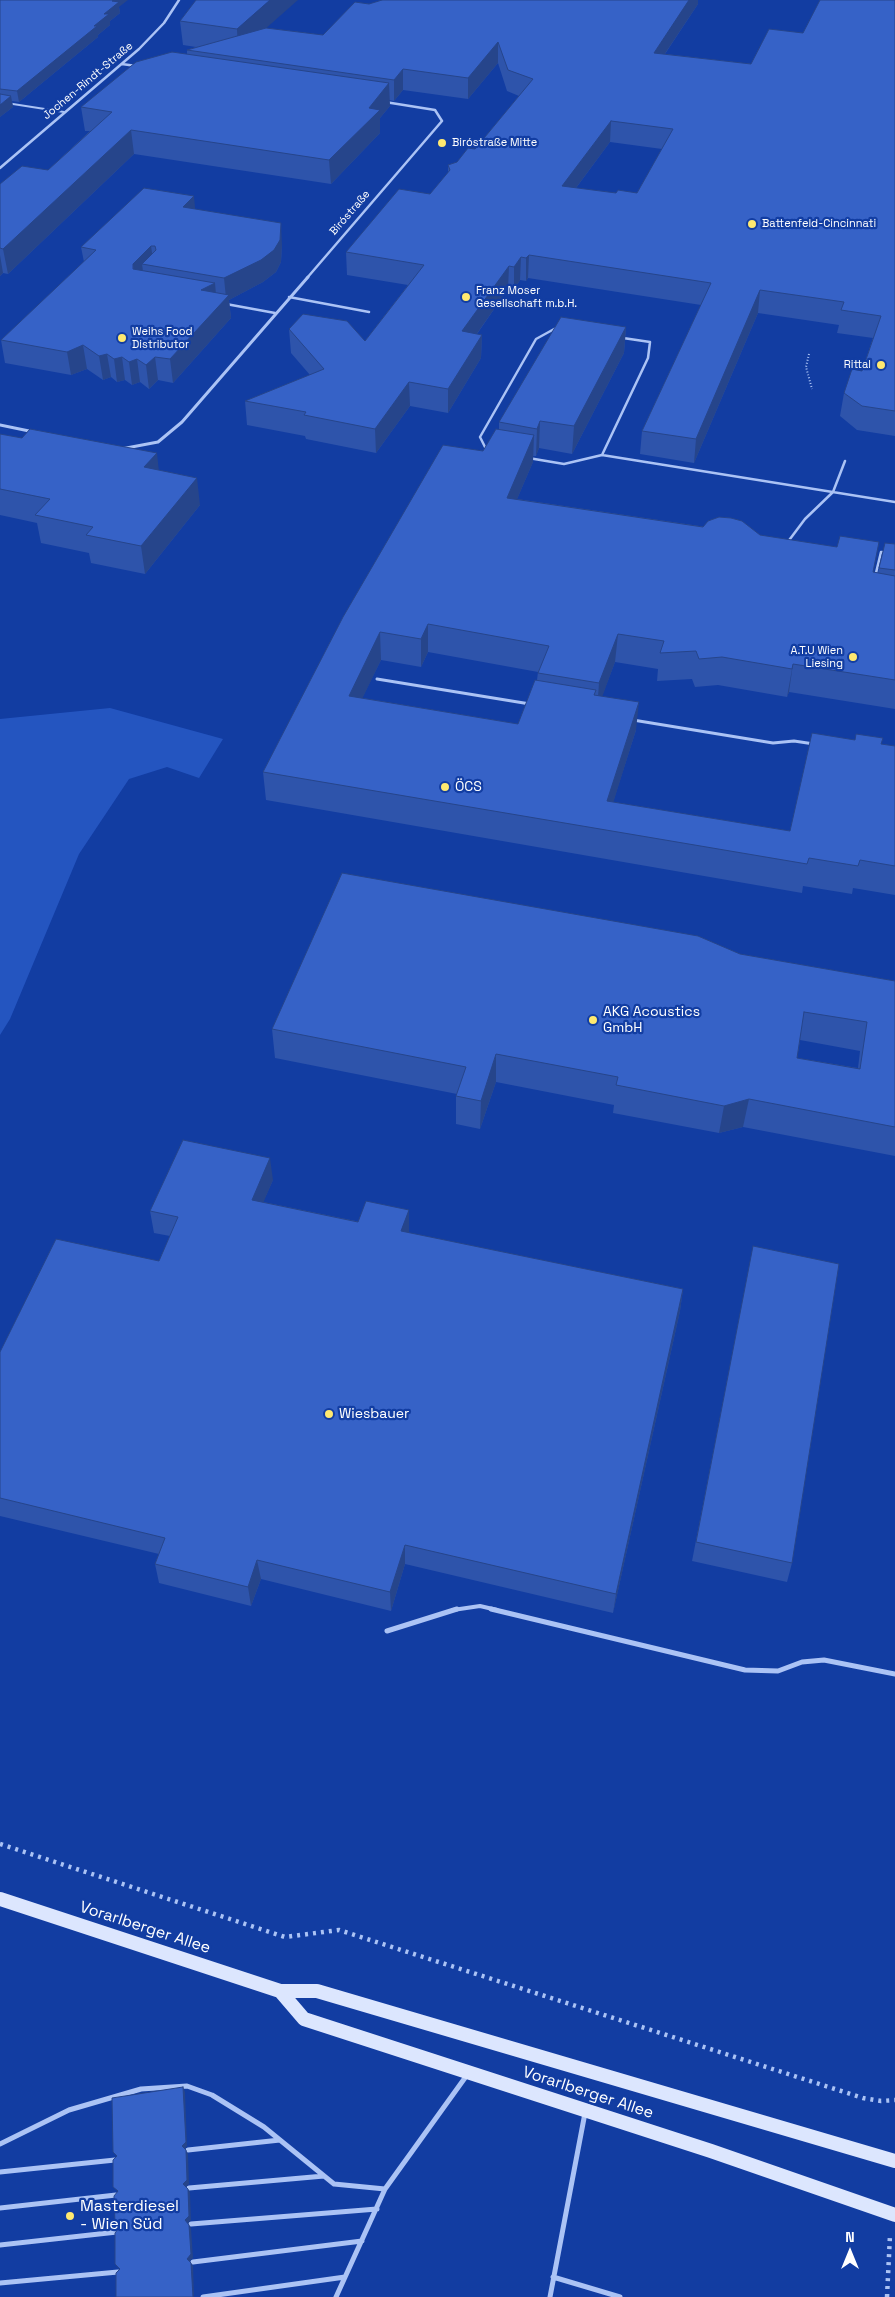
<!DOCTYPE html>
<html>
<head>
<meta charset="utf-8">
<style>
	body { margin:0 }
	#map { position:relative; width:895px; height:2297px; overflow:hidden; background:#123da2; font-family:"Space Grotesk",sans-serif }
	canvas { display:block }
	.north { position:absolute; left:825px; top:2227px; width:50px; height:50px; -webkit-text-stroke:4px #123da2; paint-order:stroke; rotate:0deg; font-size:14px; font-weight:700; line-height:20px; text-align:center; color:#fff }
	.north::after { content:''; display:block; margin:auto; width:18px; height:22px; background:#fff; clip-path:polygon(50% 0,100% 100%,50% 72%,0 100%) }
</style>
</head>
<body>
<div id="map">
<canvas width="895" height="2297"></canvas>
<div class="north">N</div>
</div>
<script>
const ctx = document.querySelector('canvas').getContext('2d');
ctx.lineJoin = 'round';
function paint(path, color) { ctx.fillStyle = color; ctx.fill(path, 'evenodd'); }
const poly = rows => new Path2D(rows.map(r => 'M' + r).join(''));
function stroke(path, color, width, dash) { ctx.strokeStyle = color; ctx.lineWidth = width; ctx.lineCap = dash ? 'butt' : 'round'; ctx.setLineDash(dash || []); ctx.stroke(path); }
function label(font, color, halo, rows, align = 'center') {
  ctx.font = font + ' "Space Grotesk",sans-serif'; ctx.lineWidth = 4.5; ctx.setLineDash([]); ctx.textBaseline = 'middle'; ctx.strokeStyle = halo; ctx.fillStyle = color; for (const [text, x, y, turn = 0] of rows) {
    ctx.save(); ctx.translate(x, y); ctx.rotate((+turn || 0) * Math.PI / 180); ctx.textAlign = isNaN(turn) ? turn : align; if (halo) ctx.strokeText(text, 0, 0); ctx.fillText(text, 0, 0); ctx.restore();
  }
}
const green = poly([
	[110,708,223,739,199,778,167,767,129,779,79,854,10,1019,0,1035,0,719]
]);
const pathFar1 = poly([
	[809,354,806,367,812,389]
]);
const path = poly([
	[0,1844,285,1937,339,1930,863,2098,881,2101,895,2100],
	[887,2297,890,2235]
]);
const serviceFar4 = poly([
	[0,102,64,112]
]);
const serviceFar3 = poly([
	[289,297,369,312],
	[226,304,275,313],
	[556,328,650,342,648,358,602,455,564,464,487,451,480,437,536,339,556,328],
	[602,455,895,502],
	[787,543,805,519,833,492,845,461],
	[875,577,881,552,895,553]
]);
const serviceFar2 = poly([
	[377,679,530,704],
	[633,720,773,743,794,741,814,744]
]);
const serviceFar1 = poly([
	[453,1610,480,1606,497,1610]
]);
const service = poly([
	[491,1609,745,1670,778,1671,802,1662,824,1660,895,1674],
	[387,1631,457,1609],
	[0,2144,69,2110,141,2089,187,2086,212,2095,264,2127,334,2184,385,2189,467,2075],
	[188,2150,280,2140],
	[0,2172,115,2160],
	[189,2188,324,2176],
	[0,2208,116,2195],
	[191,2224,377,2209],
	[0,2245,117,2232],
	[193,2262,362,2241],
	[553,2277,620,2297],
	[0,2283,118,2272],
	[203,2297,345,2277],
	[336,2297,385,2189],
	[550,2297,585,2113]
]);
const minorFar1 = poly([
	[122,64,136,66],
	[0,168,139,49,164,23,179,0],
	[307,278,442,121,435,110,385,102]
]);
const minor = poly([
	[0,425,34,432],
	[121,449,158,442,182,422,308,277]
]);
const secondary = poly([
	[0,1899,280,1991,317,1991,895,2161],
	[280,1991,304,2019,711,2151,895,2215]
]);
const wall = poly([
	[0,0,119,7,120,13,110,21,110,25,98,35,98,37,19,102,12,101,13,107,0,117],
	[392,0,698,0,698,4,665,54,751,64,803,33,895,0,895,436,857,430,840,416,844,393,862,371,873,338,837,333,839,325,758,313,694,463,640,454,642,431,701,305,528,278,526,281,520,280,514,290,508,289,477,334,482,335,481,358,448,413,410,406,376,453,306,439,305,436,247,425,245,401,310,375,291,353,289,329,365,341,408,285,347,275,346,252,430,194,448,173,448,165,457,162,475,149,519,96,507,91,498,63,468,99,403,90,394,101,389,100,390,106,380,118,380,133,331,184,134,154,8,274,3,273,0,276,0,184,48,170,90,131,85,131,81,107,187,54,187,50,196,47,183,45,180,21,267,28,323,35,369,4],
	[610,142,662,149,637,193,616,193,576,188],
	[195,209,282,245,281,262,276,272,263,282,229,300,231,318,173,383,158,380,149,389,140,382,132,385,125,380,117,382,111,377,103,380,87,369,71,375,5,363,1,340,84,262,81,247],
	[626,327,624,353,572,454,539,448,536,456,533,456,533,462,517,499,760,535,878,573,885,543,895,544,895,709,789,692,787,697,718,685,695,687,692,679,657,681,658,669,615,662,602,696,636,730,613,802,790,831,881,744,895,746,895,895,853,888,852,894,803,886,802,893,266,800,263,772,483,451,499,429,499,422],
	[428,652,538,672,537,680,518,724,362,698,381,660,421,667],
	[0,434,159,470,200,505,145,574,91,563,89,553,41,543,37,523,0,515],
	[740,954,895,981,895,1156,743,1127,719,1133,613,1113,614,1105,496,1082,480,1129,456,1124,456,1096,457,1094,275,1058,272,1029],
	[800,1040,860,1051,858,1068,797,1058],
	[273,1180,263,1202,409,1232,409,1233,683,1289,680,1311,613,1613,405,1564,391,1611,261,1579,251,1606,159,1583,155,1564,159,1554,0,1516,0,1352,159,1261,170,1236,154,1233,150,1211],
	[749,1268,792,1563,787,1582,692,1561]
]);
const shadedWall = poly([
	[114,0,128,0,119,7,120,13,110,21,110,25,98,35,98,37,19,102,17,91,94,26,104,14],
	[270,0,298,0,238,53,237,29],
	[689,0,698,0,698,4,652,73,654,53],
	[498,42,498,63,468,99,468,78],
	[403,69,403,90,394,101,394,80],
	[389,83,390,106,380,118,380,133,331,184,329,160,369,108],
	[11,96,13,107,0,117,0,105],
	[611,121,610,142,561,208,562,186],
	[131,130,134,154,8,274,3,249],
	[194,196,196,218,183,207],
	[281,223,282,245,281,262,276,272,263,282,229,300,231,318,173,383,170,359,226,298,224,278],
	[151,246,154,266,142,264,144,279,136,287,133,264],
	[0,255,3,273,0,276],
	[529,255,528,278,526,281,526,258],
	[521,257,520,280,514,290,514,267],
	[509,266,508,289,462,355,462,331],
	[215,283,217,306,201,290],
	[760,290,758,313,694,463,696,439],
	[626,327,624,353,572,454,574,426],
	[482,335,481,358,448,413,448,389],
	[83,345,87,369,71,375,67,352],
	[107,354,111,377,103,380,99,356],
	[122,357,125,380,117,382,114,359],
	[155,357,158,380,149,389,146,365],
	[137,359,140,382,132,385,129,362],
	[409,382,410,406,376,453,375,429],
	[540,421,539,448,536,456,537,429],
	[534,435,533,462,506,525,507,498],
	[157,453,160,481,144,467],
	[197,478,200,505,145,574,141,546],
	[428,624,428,652,421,667,421,639],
	[380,632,381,660,350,724,349,696],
	[618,634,615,662,597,711,599,683],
	[793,664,789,692,787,697,792,669],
	[639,702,636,730,605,829,607,801],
	[496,1054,496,1082,480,1129,481,1101],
	[749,1099,743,1127,719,1133,724,1106],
	[270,1158,273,1180,255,1222,252,1200],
	[409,1210,409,1232,402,1253,401,1231],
	[683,1289,680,1311,613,1613,616,1594],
	[405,1545,405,1564,391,1611,390,1592],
	[257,1560,261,1579,251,1606,248,1587],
	[183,2087,185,2092,187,2146,184,2150,182,2146],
	[186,2150,188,2154,189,2184,185,2188,183,2184],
	[188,2189,190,2192,191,2220,187,2224,185,2220],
	[189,2225,191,2228,193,2258,189,2262,187,2259],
	[191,2263,193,2266,194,2297,193,2297]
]);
const building = poly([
	[0,0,114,0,112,1,119,2,104,14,109,14,94,26,97,26,17,91,0,89,0,0],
	[196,0,270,0,237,29,180,21,196,0],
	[382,0,689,0,654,53,751,64,769,29,803,33,820,0,895,0,895,411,862,406,844,393,852,369,862,371,881,316,841,310,844,302,760,290,696,439,642,431,711,283,529,255,526,258,521,257,514,267,509,266,462,331,482,335,448,389,409,382,375,429,304,415,306,412,245,401,324,369,289,329,303,314,347,321,365,341,424,265,346,252,399,189,430,194,450,170,448,165,457,162,468,148,475,149,533,79,508,70,498,42,468,78,403,69,394,80,187,50,266,28,323,35,355,2,369,4,382,0],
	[611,121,673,129,637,193,618,190,616,193,562,186,611,121],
	[172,52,389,83,369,108,380,110,329,160,131,130,3,249,0,248,0,184,22,166,48,170,112,112,81,107,136,62,172,52],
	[0,94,11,96,0,105,0,94],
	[144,188,194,196,183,207,281,223,280,240,274,250,261,260,224,278,142,264,156,250,155,246,151,246,133,264,133,269,215,283,201,290,229,295,170,359,155,357,146,365,137,359,129,362,122,357,114,359,107,354,99,356,83,345,67,352,1,340,96,250,81,247,144,188],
	[561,317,626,327,574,426,540,421,537,429,499,422,561,317],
	[30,429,157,453,144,467,197,478,141,546,86,535,93,527,35,515,50,499,0,489,0,434,22,438,30,429],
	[496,429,534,435,507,498,703,527,708,521,719,517,731,518,742,521,760,535,837,547,840,536,879,542,873,572,895,576,895,680,793,664,792,669,722,657,699,659,696,651,660,653,664,641,618,634,599,683,538,673,549,646,428,624,421,639,380,632,349,696,518,724,535,680,596,690,594,695,639,702,607,801,790,831,812,733,855,740,856,734,883,738,881,744,895,746,895,866,860,860,858,866,809,858,807,864,263,772,343,617,443,445,483,451,496,429],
	[885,543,895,544,895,570,879,568,885,543],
	[342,873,698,936,740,954,895,981,895,1127,749,1099,724,1106,616,1085,618,1077,496,1054,481,1101,456,1096,466,1067,272,1029,342,873],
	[804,1012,867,1022,860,1069,797,1058,804,1012],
	[183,1140,270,1158,252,1200,358,1222,366,1201,409,1210,401,1231,683,1289,616,1594,405,1545,390,1592,257,1560,248,1587,155,1564,165,1538,0,1498,0,1352,56,1239,159,1261,178,1217,150,1211,183,1140],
	[753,1246,839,1264,792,1563,696,1542,753,1246],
	[183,2087,186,2142,182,2146,186,2150,187,2180,183,2184,188,2189,189,2216,185,2220,189,2225,191,2254,187,2259,191,2263,193,2297,116,2297,116,2273,120,2269,115,2264,115,2233,119,2228,115,2224,114,2196,118,2191,113,2187,113,2160,117,2156,113,2152,112,2098,183,2087]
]);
const markers = [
	[442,143,5,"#ffe970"],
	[752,224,5,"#ffe970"],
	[466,297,5,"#ffe970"],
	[122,338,5,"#ffe970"],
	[881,365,5,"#ffe970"],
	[853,657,5,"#ffe970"],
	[445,787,5,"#ffe970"],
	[593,1020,5,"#ffe970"],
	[329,1414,5,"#ffe970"],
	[70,2216,5,"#ffe970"]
];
const farStreetnames = [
	["Jochen-Rindt-Straße",88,81,-40],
	["Biróstraße",350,213,-49]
];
const farPoinames = [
	["Biróstraße Mitte",452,143],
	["Battenfeld-Cincinnati",762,224],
	["Franz Moser",476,291],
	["Gesellschaft m.b.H.",476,304],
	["Weihs Food",132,332],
	["Distributor",132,345],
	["Rittal",871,365,"right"],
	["A.T.U Wien",843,651,"right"],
	["Liesing",843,664,"right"]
];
const poiNames = [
	["ÖCS",455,787],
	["AKG Acoustics",603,1012],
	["GmbH",603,1028],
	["Wiesbauer",339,1414]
];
const nearStreetnames = [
	["Vorarlberger Allee",145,1928,18],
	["Vorarlberger Allee",588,2093,18]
];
const nearPoinames = [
	["Masterdiesel",80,2207],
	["- Wien Süd",80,2225]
];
paint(green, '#2455c0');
stroke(pathFar1, '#abc3f5', 2, [1, 2]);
stroke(path, '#abc3f5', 4.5, [3, 5]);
stroke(serviceFar4, '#abc3f5', 2);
stroke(serviceFar3, '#abc3f5', 2.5);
stroke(serviceFar2, '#abc3f5', 3);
stroke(serviceFar1, '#abc3f5', 4);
stroke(service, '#abc3f5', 5);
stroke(minorFar1, '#abc3f5', 2.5);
stroke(minor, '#abc3f5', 3);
stroke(secondary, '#dce6fe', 14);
paint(wall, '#2e54ab');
paint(shadedWall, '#26458b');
paint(building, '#3662c7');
stroke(building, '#26458b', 1);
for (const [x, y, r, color] of markers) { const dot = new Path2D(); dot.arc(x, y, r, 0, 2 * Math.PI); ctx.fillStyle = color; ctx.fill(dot); stroke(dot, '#123da2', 2); }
label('11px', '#fff', '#123da2', farStreetnames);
label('11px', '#fff', '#123da2', farPoinames, 'left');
label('14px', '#fff', '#123da2', poiNames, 'left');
label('16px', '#fff', '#123da2', nearStreetnames);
label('16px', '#fff', '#123da2', nearPoinames, 'left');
</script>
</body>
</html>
